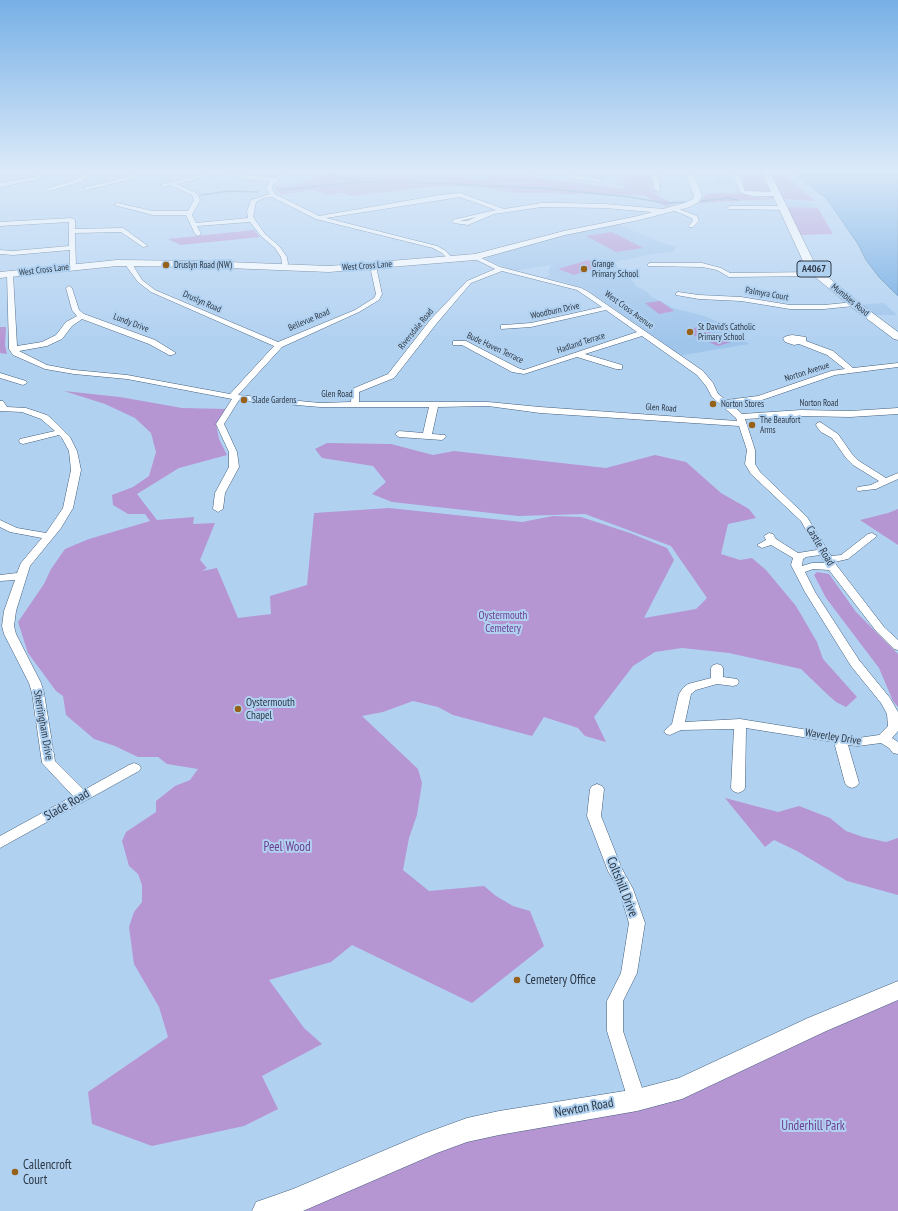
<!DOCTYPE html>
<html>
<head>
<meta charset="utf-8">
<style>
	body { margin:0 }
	canvas { display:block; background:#b1d1f1 }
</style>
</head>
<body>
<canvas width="898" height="1211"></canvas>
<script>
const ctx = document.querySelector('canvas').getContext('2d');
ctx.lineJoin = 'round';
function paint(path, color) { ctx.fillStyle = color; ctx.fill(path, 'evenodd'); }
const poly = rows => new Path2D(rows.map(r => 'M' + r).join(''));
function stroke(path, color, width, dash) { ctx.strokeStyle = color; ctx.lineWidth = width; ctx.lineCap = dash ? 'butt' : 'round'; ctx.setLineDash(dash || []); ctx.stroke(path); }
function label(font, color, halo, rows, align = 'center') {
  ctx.font = font + ' "PT Sans Narrow",sans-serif'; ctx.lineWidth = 4; ctx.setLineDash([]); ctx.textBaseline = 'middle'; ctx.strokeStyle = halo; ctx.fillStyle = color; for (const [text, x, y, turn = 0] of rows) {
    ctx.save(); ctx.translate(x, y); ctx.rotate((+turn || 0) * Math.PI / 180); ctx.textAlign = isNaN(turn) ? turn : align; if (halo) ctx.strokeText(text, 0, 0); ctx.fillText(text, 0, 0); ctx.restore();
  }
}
const built = poly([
	[714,172,729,172,733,185,717,184],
	[783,200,809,202,815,208,787,207],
	[617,224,663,243,676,247,674,251,671,252,653,254,615,262,620,270,634,282,636,286,646,291,652,297,674,308,704,316,723,324,749,344,678,356,661,341,584,288,544,277,551,275,548,272,551,265,513,271,486,259,487,257,555,236],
	[884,303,897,315,872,315,858,305]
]);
const green = poly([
	[307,172,448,172,444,176,484,180,490,176,528,178,533,177,621,189,626,186,620,185,629,178,618,177,610,174,603,178,604,179,601,179,591,176,582,176,576,175,582,176,586,173,595,174,594,175,601,178,603,176,594,173,605,172,604,173,617,174,616,175,627,175,631,172,641,172,648,175,651,172,652,173,653,177,650,177,651,180,655,181,656,186,650,187,651,189,656,189,657,193,654,194,674,204,666,207,644,195,518,193,489,188,462,186,427,187,352,196,343,193,327,195,313,190,281,195,274,187,298,185,315,177],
	[738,172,759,172,760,175,764,176,770,193,746,192,742,176],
	[769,172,782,172,815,201,783,199],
	[711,193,748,194,749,197,768,198,768,195,772,195,774,199,696,203,701,201,706,195],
	[787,207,818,208,833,234,799,235],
	[254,230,260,237,181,245,168,239],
	[612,232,643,248,616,252,586,236],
	[588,260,603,266,574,275,558,269],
	[660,301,674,311,659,314,645,303],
	[0,327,6,327,5,345,7,354,0,353],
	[698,327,731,342,718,346,684,331],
	[64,391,120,397,182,408,226,409,216,424,219,439,227,455,179,468,137,494,157,520,194,517,193,524,215,523,200,560,207,568,202,571,217,568,238,618,271,614,270,596,307,585,314,513,389,508,522,522,553,516,581,517,630,533,667,548,674,560,644,618,696,609,707,598,671,546,585,514,518,516,392,502,372,494,386,482,373,466,322,458,315,449,327,443,391,444,433,455,454,451,606,468,655,455,686,462,721,493,749,509,756,518,728,524,721,554,740,560,752,558,766,570,796,606,817,642,823,659,857,697,846,707,836,702,828,695,801,669,729,653,682,648,655,652,633,666,594,717,606,742,585,736,578,728,544,717,532,736,453,715,438,707,413,701,383,712,362,716,418,769,422,783,417,815,409,838,403,870,429,891,484,886,496,896,513,906,530,911,544,946,472,1003,352,945,331,962,269,980,304,1028,322,1044,262,1076,278,1109,244,1126,152,1146,92,1124,88,1092,168,1037,159,1007,134,964,129,927,134,912,142,902,142,885,138,874,129,866,122,841,126,832,156,812,156,801,175,786,190,780,198,769,167,764,158,757,138,757,115,746,94,739,66,715,63,696,56,691,28,653,18,622,44,584,51,569,65,549,89,539,150,521,145,514,128,514,113,505,112,495,133,487,149,476,156,452,151,433,135,418,105,404],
	[898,509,898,545,860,520,888,513],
	[817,572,829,574,856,612,898,654,898,707,893,701,879,668,826,598,814,575],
	[725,798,778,812,799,806,830,818,846,831,863,837,886,842,898,838,898,895,847,881,797,851,774,840,765,847],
	[898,997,898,1211,295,1211,435,1150,502,1132,639,1103]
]);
const water = poly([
	[794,172,898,172,898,296,879,277,866,260,858,244,827,199,794,172]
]);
const stream = poly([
	[324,172,355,181],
	[281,190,358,182,435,183,550,189,630,197,665,203,689,202],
	[201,195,230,191,258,192],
	[695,202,728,198,738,200]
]);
const street = poly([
	[0,172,11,172,0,175,0,172],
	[39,172,45,172,39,179,0,187,0,183,35,177,39,172],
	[88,172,94,172,80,182,49,191,46,189,76,180,88,172],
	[134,172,140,172,136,177,128,180,86,190,83,188,124,178,132,175,134,172],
	[214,172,224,172,176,184,196,193,199,197,200,200,192,215,196,223,248,218,247,211,251,200,270,194,266,189,270,181,250,180,224,172,274,178,288,172,296,172,281,178,273,184,272,189,275,194,319,216,440,195,460,193,504,209,542,203,563,203,605,204,663,209,666,211,663,213,605,208,542,207,494,214,468,225,454,223,452,220,496,210,460,197,326,218,437,246,446,251,452,258,452,260,450,261,442,253,433,248,316,219,272,197,263,198,256,202,253,217,265,234,279,246,287,257,288,264,283,269,280,267,282,264,281,257,275,248,261,236,250,222,197,226,201,234,198,236,195,234,186,215,153,215,114,205,117,203,153,211,188,211,194,200,192,195,171,185,163,187,160,185,214,172],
	[476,217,467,221,460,221,476,217],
	[514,172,524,172,534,175,531,177,514,172],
	[566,172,572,172,574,175,602,180,599,182,572,178,566,172],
	[649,172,655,172,658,175,660,191,655,190,652,175,649,172],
	[731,172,737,172,745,191,777,192,780,194,777,196,753,196,741,193,731,172],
	[730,206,783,206,786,208,783,210,728,209,727,208,730,206],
	[672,208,676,208,697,216,699,221,693,227,689,227,688,226,693,221,692,218,672,210,672,208],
	[72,218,75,220,75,229,123,228,148,246,143,247,121,232,75,233,76,267,73,269,70,267,70,250,13,255,0,254,0,250,13,251,69,246,69,222,0,226,0,222,72,218],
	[475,255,500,267,581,288,587,291,703,371,713,383,718,394,726,400,758,396,831,371,845,369,827,355,799,344,794,345,785,342,783,338,787,336,792,335,806,337,806,341,833,351,853,368,898,363,898,367,835,375,762,400,731,404,742,414,801,410,850,411,898,408,898,414,850,417,801,416,745,419,755,450,755,464,760,472,807,517,831,556,841,555,868,534,872,533,877,536,848,559,834,562,884,627,898,640,898,650,894,649,876,631,829,570,813,569,805,572,815,592,859,660,890,698,898,712,898,731,892,738,898,742,898,754,893,753,889,748,881,743,858,746,848,745,859,783,857,786,852,788,847,786,845,783,834,742,746,728,745,788,743,791,738,793,733,791,731,788,734,729,681,730,670,735,666,734,664,731,672,724,679,694,683,688,688,684,711,678,711,668,713,665,717,664,721,665,723,668,723,677,737,679,739,682,737,685,733,686,717,684,696,690,691,694,685,722,740,719,858,738,879,735,888,726,887,714,881,703,851,666,805,592,791,565,793,558,771,545,762,548,757,545,766,540,764,536,769,533,773,534,776,539,798,553,817,550,801,521,751,474,745,464,747,450,739,426,540,413,488,406,438,407,432,434,445,435,446,437,442,440,399,437,395,434,399,431,423,433,429,407,320,407,239,400,224,424,237,452,239,467,225,493,223,509,218,512,213,509,215,493,229,467,229,452,216,424,232,399,127,379,74,374,45,369,13,355,9,349,7,274,10,272,13,274,17,346,42,342,56,335,66,322,77,316,72,310,66,288,69,286,72,288,79,310,84,314,155,340,176,353,172,355,169,355,149,344,82,319,72,326,62,339,47,346,19,351,47,365,74,370,127,375,230,394,274,346,151,292,138,282,127,267,127,262,131,262,142,280,155,290,278,342,355,310,374,298,376,294,370,266,373,264,376,266,382,294,379,300,359,312,282,347,238,395,320,403,351,402,352,389,388,374,431,319,467,281,495,269,473,258,472,257,475,255],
	[502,271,577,290,602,307,531,323,504,325,501,325,501,329,531,327,606,310,637,332,524,370,518,368,466,341,453,341,453,345,462,345,512,372,524,374,577,357,616,369,622,369,622,365,585,354,642,336,697,375,706,386,712,397,736,418,737,421,540,407,488,402,359,402,359,392,394,378,437,323,471,283,502,271],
	[820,555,825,563,812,563,802,566,803,559,806,557,820,555],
	[650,263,702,263,721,268,730,273,818,272,821,274,818,276,729,277,717,270,702,267,648,266,648,264,650,263],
	[678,292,699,295,741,297,790,305,824,305,854,302,857,304,854,306,824,309,790,309,741,301,699,299,676,295,676,293,678,292],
	[0,373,26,381,27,383,23,385,0,378,0,373],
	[0,401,3,401,7,407,26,408,47,415,53,420,70,437,77,451,81,470,73,508,61,528,30,566,16,611,14,626,16,634,41,683,44,693,55,761,84,790,129,765,134,763,139,765,141,768,139,771,0,848,0,836,73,796,42,763,32,693,29,683,4,634,2,626,4,611,15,580,0,581,0,575,17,573,21,563,42,538,10,532,0,527,0,520,17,528,46,533,63,508,71,470,69,451,62,438,59,435,23,444,20,443,19,441,20,439,55,431,41,419,22,412,0,411,0,401],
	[820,422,838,434,852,454,859,461,886,478,898,473,898,479,876,489,858,491,856,489,858,487,871,485,879,481,853,465,846,458,832,438,821,432,817,427,816,425,817,423,820,422],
	[597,784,602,786,604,789,601,816,622,869,633,889,645,923,637,973,623,1001,623,1031,646,1100,643,1106,637,1108,631,1106,628,1100,607,1031,607,1001,621,973,629,923,619,890,608,871,587,816,590,789,592,786,597,784]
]);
const secondary = poly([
	[685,172,693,172,702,196,699,202,690,207,639,220,565,235,475,260,329,272,202,267,117,266,0,278,0,272,117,260,202,261,329,266,475,254,564,231,638,216,684,203,693,199,694,196,685,172],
	[898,981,898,1000,824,1032,682,1099,637,1111,499,1135,467,1142,437,1153,303,1211,252,1211,256,1202,293,1189,423,1134,467,1118,499,1111,637,1089,679,1078,808,1018,898,981]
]);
const primary = poly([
	[762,172,770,172,813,260,822,272,858,302,898,332,898,340,894,339,850,306,814,276,803,261,762,172]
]);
const markers = [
	[166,265,4,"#966118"],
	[584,269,4,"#966118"],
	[690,332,4,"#966118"],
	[244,400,4,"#966118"],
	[713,404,4,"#966118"],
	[752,425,4,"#966118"],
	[238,709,4,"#966118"],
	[517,980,4,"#966118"],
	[15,1172,4,"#966118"]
];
const farPoinames = [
	["Grange",592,264],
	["Primary School",592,274],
	["Druslyn Road (NW)",174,265],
	["St David's Catholic",698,327],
	["Primary School",698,337],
	["Slade Gardens",252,400],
	["Norton Stores",721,404],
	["The Beaufort",760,420],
	["Arms",760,430]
];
const farStreetnames = [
	["West Cross Lane",367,266,-4],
	["West Cross Lane",44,270,-7],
	["Palmyra Court",767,294,10],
	["Mumbles Road",850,300,39],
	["Druslyn Road",202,302,24],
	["West Cross Avenue",629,310,36],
	["Woodburn Drive",555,311,-12],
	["Bellevue Road",309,320,-23],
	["Lundy Drive",131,323,21],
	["Riversdale Road",416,329,-51],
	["Hadland Terrace",581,343,-18],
	["Bude Haven Terrace",495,348,25],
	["Norton Avenue",807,372,-18],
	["Glen Road",337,394],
	["Norton Road",819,403],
	["Glen Road",661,408,4]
];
const shields = [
	[814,269,34]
];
const shieldNames = [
	["A4067",814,269]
];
const streetNames = [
	["Castle Road",820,546,59],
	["Sherringham Drive",43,725,80],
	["Waverley Drive",833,737,9]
];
const parkNames = [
	["Oystermouth",503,616],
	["Cemetery",503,629]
];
const poiNames = [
	["Oystermouth",246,703],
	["Chapel",246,716]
];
const nearStreetnames = [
	["Slade Road",67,805,-30],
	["Coltshill Drive",622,887,68],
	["Newton Road",584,1108,-10]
];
const nearParknames = [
	["Peel Wood",287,847],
	["Underhill Park",813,1126]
];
const nearPoinames = [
	["Cemetery Office",525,980],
	["Callencroft",23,1165],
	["Court",23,1180]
];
paint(built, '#a0c5eb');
paint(green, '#b695d3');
paint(water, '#6faae3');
stroke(water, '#5b88b4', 1);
stroke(stream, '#5b88b4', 1.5);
stroke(street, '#425e7b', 1);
stroke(secondary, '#425e7b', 1);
stroke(primary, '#425e7b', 1);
paint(street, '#fff');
paint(secondary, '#fff');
paint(primary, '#fff');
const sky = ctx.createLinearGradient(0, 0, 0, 342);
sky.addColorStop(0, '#77b0e6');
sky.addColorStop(0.5, '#dceaf9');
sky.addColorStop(1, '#dceaf900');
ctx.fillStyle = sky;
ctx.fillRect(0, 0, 898, 342);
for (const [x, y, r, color] of markers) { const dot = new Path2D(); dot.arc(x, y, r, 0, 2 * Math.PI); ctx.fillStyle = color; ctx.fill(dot); stroke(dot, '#b1d1f1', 1.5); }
label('9px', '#2c3845', '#b1d1f1', farPoinames, 'left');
label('9px', '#2c3845', '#b1d1f1', farStreetnames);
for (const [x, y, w] of shields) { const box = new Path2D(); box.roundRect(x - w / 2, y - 8, w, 16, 3); ctx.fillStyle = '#b1d1f1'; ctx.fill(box); stroke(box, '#2c3845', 1); }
label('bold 10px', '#2c3845', null, shieldNames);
label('11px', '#2c3845', '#b1d1f1', streetNames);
label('11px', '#6d3e90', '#b1d1f1', parkNames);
label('11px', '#2c3845', '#b1d1f1', poiNames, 'left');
label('13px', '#2c3845', '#b1d1f1', nearStreetnames);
label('13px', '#6d3e90', '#b1d1f1', nearParknames);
label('13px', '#2c3845', '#b1d1f1', nearPoinames, 'left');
</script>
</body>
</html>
